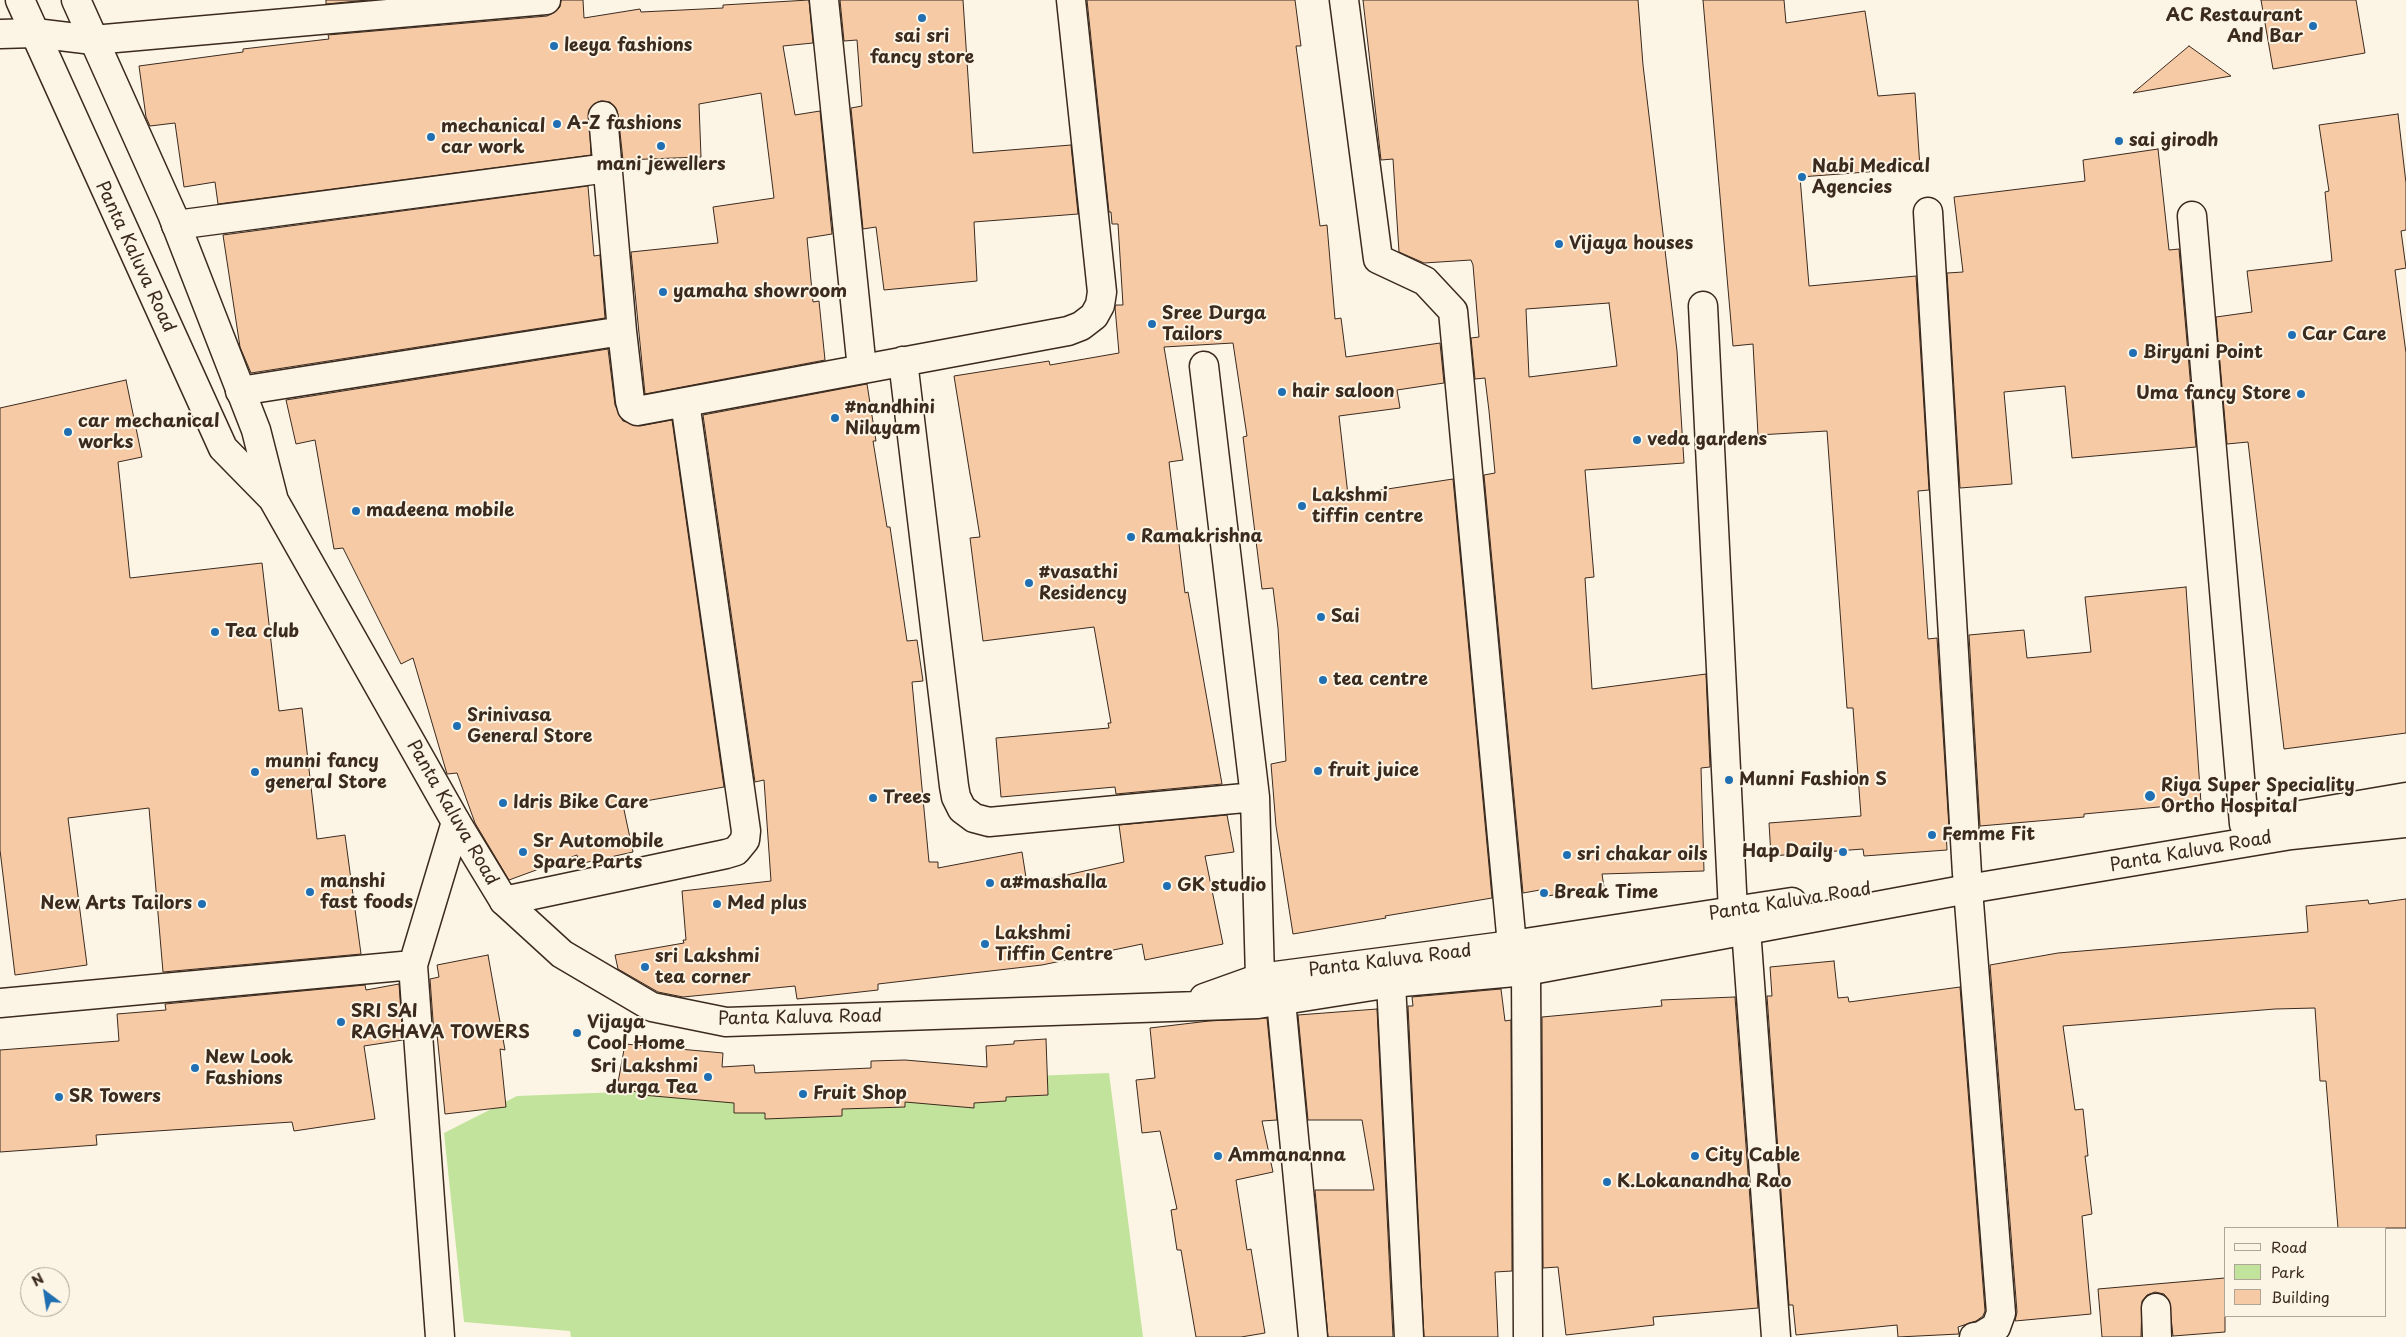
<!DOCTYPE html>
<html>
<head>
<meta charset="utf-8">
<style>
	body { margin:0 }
	#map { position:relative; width:2406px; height:1337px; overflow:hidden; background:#fcf5e5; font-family:"Playpen Sans",sans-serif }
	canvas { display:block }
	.legend { position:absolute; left:2224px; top:1227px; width:162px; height:90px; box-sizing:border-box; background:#fcf5e5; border:1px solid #afa495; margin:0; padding:6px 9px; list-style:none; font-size:15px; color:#3b2a1e }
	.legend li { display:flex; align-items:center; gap:10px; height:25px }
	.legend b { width:25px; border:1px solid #afa495 }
	.north { position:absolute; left:20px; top:1267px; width:50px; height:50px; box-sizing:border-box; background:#fcf5e5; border:1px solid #afa495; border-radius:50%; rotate:329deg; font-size:14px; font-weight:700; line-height:20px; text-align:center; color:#3b2a1e }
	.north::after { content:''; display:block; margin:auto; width:18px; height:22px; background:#1f6fb2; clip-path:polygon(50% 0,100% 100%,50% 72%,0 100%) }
</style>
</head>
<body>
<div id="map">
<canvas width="2406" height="1337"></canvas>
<ul class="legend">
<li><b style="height:6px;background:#fcf5e5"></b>Road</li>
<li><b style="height:14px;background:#c2e39b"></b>Park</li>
<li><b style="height:14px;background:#f7caa6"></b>Building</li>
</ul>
<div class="north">N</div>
</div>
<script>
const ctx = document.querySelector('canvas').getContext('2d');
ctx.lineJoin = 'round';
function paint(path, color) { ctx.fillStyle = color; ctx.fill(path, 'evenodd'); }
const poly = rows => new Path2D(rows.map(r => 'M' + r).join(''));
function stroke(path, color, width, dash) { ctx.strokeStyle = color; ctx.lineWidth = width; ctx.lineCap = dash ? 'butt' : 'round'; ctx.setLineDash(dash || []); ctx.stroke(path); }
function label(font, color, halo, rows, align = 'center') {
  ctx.font = font + ' "Playpen Sans",sans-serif'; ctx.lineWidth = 4; ctx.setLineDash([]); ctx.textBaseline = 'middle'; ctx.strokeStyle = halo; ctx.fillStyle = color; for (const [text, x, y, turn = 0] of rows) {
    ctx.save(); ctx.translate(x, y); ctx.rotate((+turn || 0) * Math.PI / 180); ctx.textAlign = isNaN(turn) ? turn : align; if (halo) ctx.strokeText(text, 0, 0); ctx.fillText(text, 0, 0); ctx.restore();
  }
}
const green = poly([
	[1109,1073,1143,1337,571,1337,570,1331,464,1322,444,1133,517,1096]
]);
const building = poly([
	[326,0,368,0,326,4,326,0],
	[561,0,583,0,584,18,640,9,641,12,723,8,723,5,809,0,813,43,783,46,795,115,820,111,832,234,807,238,813,302,819,301,825,360,645,394,631,252,718,243,713,207,774,198,761,93,699,104,701,157,623,160,618,114,615,107,610,102,601,101,594,104,589,110,591,155,218,204,215,182,184,187,175,123,150,126,146,117,139,66,243,52,243,49,329,39,328,35,547,16,555,12,560,7,561,0],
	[840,0,963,0,973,153,1071,145,1078,214,974,222,977,281,884,290,876,227,863,229,851,108,862,106,857,40,844,41,840,0],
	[1087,0,1295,0,1301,46,1296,46,1320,226,1327,225,1335,319,1341,318,1346,357,1440,343,1444,383,1397,390,1400,408,1339,416,1348,495,1453,479,1492,898,1385,916,1386,918,1293,934,1276,826,1271,764,1286,761,1278,628,1273,588,1262,589,1243,437,1247,436,1233,343,1164,347,1183,460,1169,462,1185,593,1188,592,1222,784,1116,794,1115,787,1001,797,996,738,1109,728,1108,723,1111,723,1094,627,983,641,970,538,980,537,954,376,1049,361,1050,365,1119,353,1115,307,1116,305,1123,305,1118,224,1112,224,1111,212,1109,212,1087,0],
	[1363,0,1638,0,1643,65,1677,351,1684,463,1585,470,1594,577,1585,578,1592,689,1706,674,1710,767,1701,768,1704,871,1602,874,1604,887,1541,897,1540,890,1523,893,1484,475,1495,473,1489,411,1485,378,1475,379,1471,338,1479,337,1473,265,1471,260,1424,263,1399,252,1393,159,1381,160,1363,0],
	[1609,303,1617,366,1529,377,1526,309,1609,303],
	[1703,0,1784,0,1786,23,1865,11,1878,96,1915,93,1920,168,1800,177,1809,286,1916,276,1929,490,1918,491,1928,639,1937,638,1949,828,1946,828,1947,850,1864,856,1863,849,1771,856,1769,823,1861,816,1853,708,1847,708,1827,431,1758,435,1753,344,1733,346,1703,0],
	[2261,0,2356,0,2365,53,2273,69,2261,0],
	[2189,46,2231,76,2133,93,2189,46],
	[2398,114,2406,183,2406,230,2401,231,2406,268,2395,270,2406,353,2406,733,2284,749,2248,442,2227,444,2216,317,2252,312,2247,271,2332,261,2325,192,2329,191,2319,125,2398,114],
	[2158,149,2169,250,2179,249,2196,447,2072,458,2065,386,2004,392,2012,484,1960,488,1947,273,1963,272,1954,197,2085,181,2083,160,2158,149],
	[588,186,594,256,600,255,605,318,251,373,240,347,223,235,588,186],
	[608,349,615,405,623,421,640,426,672,420,724,787,623,805,633,852,579,864,577,855,509,880,475,823,457,773,447,774,413,658,401,664,343,548,334,549,315,440,296,444,286,400,608,349],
	[126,380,142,457,118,462,130,578,262,563,279,711,302,708,317,839,345,835,361,954,163,972,149,808,68,818,87,965,15,975,0,850,0,408,126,380],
	[867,384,876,441,873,441,887,527,890,527,907,641,917,640,923,681,912,682,929,862,938,862,938,868,1022,852,1027,884,1124,862,1119,825,1227,815,1234,852,1205,856,1223,944,1145,960,1142,944,1042,965,878,984,878,990,797,999,795,986,683,997,658,992,618,969,615,955,684,943,683,940,686,940,682,891,771,881,764,780,755,782,703,415,867,384],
	[2186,587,2201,803,2084,814,2084,817,1980,826,1969,635,2024,630,2027,658,2091,652,2085,597,2186,587],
	[2406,899,2406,1228,2338,1228,2326,1081,2320,1081,2315,1008,2275,1009,2063,1026,2075,1110,2083,1109,2088,1156,2085,1156,2092,1214,2082,1216,2091,1314,2015,1321,2017,1312,1990,965,2058,953,2308,932,2306,906,2368,900,2369,904,2406,899],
	[488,955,505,1050,500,1049,506,1107,445,1114,437,1034,434,1034,430,979,439,977,437,965,488,955],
	[1834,961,1838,998,1848,997,1849,1002,1960,987,1985,1311,1983,1316,1976,1321,1958,1327,1959,1334,1898,1337,1897,1325,1796,1335,1793,1305,1789,1305,1767,996,1772,996,1770,967,1834,961],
	[399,984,403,1040,364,1046,375,1119,294,1131,292,1122,96,1135,97,1145,0,1152,0,1050,119,1041,117,1014,166,1010,165,1004,365,985,366,990,399,984],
	[1501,989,1505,1021,1511,1020,1512,1271,1495,1272,1498,1337,1424,1337,1408,1006,1413,1006,1412,997,1501,989],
	[1735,997,1758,1308,1653,1317,1654,1325,1566,1335,1558,1267,1543,1268,1542,1017,1662,1006,1661,1000,1735,997],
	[1377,1009,1393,1337,1328,1337,1315,1190,1374,1190,1362,1120,1308,1120,1298,1015,1377,1009],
	[1267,1018,1277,1120,1262,1121,1273,1172,1236,1180,1247,1250,1251,1249,1265,1333,1241,1337,1196,1337,1181,1250,1177,1250,1171,1210,1177,1209,1160,1131,1142,1133,1136,1080,1155,1078,1150,1028,1209,1021,1267,1018],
	[1046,1039,1048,1095,1006,1097,1006,1101,974,1103,974,1108,905,1102,905,1107,842,1109,842,1116,765,1119,765,1113,734,1113,734,1103,642,1095,643,1093,617,1088,625,1044,723,1053,722,1067,754,1065,755,1073,871,1068,871,1061,905,1060,987,1067,986,1046,1014,1044,1014,1041,1046,1039],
	[2225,1278,2225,1332,2173,1336,2169,1300,2164,1294,2155,1292,2147,1295,2142,1301,2141,1337,2102,1337,2098,1289,2225,1278]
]);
const street = poly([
	[824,0,862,369],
	[1344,0,1378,259,1425,281,1453,311,1512,945],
	[0,34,35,33,93,40,546,0],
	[603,116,622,331],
	[1928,212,1967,874],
	[2192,216,2244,824],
	[176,225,608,168],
	[1703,306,1733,911],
	[903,361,954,786,956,797,962,809,974,818,989,822,1255,797],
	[1204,366,1255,797,1260,978,1258,1003],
	[240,391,622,331,630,401,632,408,637,411,1068,331,1081,326,1094,316,1100,305,1102,292,1071,0],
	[1968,889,2001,1313,1996,1327,1981,1336,1974,1337],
	[504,901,726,854,736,851,745,840,746,831,685,402],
	[1746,929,1776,1337],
	[413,965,440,1337],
	[1526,971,1528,1337],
	[1391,983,1409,1337],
	[1281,1001,1313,1337],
	[0,1003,413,965,456,822],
	[2156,1308,2157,1337]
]);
const secondary = poly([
	[20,0,223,448,273,499,456,822,504,901,562,954,652,1007,726,1022,1258,1004,1391,983,1526,971,1968,889,2291,835,2406,823],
	[76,0,172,214,256,430,273,497],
	[2265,821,2406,797],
	[1204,998,1260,978,1512,945,1792,902]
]);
const markers = [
	[922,18,5,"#1f6fb2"],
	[2313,26,5,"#1f6fb2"],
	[554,46,5,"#1f6fb2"],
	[557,124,5,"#1f6fb2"],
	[431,137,5,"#1f6fb2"],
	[2119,141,5,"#1f6fb2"],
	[661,146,5,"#1f6fb2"],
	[1802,177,5,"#1f6fb2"],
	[1559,244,5,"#1f6fb2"],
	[663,292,5,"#1f6fb2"],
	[1152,324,5,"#1f6fb2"],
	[2292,335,5,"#1f6fb2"],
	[2133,353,5,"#1f6fb2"],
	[1282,392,5,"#1f6fb2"],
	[2301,394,5,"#1f6fb2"],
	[835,418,5,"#1f6fb2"],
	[68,432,5,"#1f6fb2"],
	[1637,440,5,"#1f6fb2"],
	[1302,506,5,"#1f6fb2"],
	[356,511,5,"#1f6fb2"],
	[1131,537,5,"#1f6fb2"],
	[1029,583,5,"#1f6fb2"],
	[1321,617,5,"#1f6fb2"],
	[215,632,5,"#1f6fb2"],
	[1323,680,5,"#1f6fb2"],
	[457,726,5,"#1f6fb2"],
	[1318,771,5,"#1f6fb2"],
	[255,772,5,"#1f6fb2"],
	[1729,780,5,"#1f6fb2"],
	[2150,796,6,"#1f6fb2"],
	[873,798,5,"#1f6fb2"],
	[503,803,5,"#1f6fb2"],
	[1932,835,5,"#1f6fb2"],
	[523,852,5,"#1f6fb2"],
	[1843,852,5,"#1f6fb2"],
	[1567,855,5,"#1f6fb2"],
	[990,883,5,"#1f6fb2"],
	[1167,886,5,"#1f6fb2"],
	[310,892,5,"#1f6fb2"],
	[1544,893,5,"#1f6fb2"],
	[202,904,5,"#1f6fb2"],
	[717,904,5,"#1f6fb2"],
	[985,944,5,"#1f6fb2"],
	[645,967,5,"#1f6fb2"],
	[341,1022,5,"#1f6fb2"],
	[577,1033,5,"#1f6fb2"],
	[195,1068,5,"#1f6fb2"],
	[708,1077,5,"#1f6fb2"],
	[803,1094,5,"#1f6fb2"],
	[59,1097,5,"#1f6fb2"],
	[1218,1156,5,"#1f6fb2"],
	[1695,1156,5,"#1f6fb2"],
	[1607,1182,5,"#1f6fb2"]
];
const poiNames = [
	["AC Restaurant",2303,16,"right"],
	["And Bar",2303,37,"right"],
	["sai sri",922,37,"center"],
	["fancy store",922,58,"center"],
	["leeya fashions",564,46],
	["A-Z fashions",567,124],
	["mechanical",441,127],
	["car work",441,148],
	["sai girodh",2129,141],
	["mani jewellers",661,165,"center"],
	["Nabi Medical",1812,167],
	["Agencies",1812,188],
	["Vijaya houses",1569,244],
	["yamaha showroom",673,292],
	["Sree Durga",1162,314],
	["Tailors",1162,335],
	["Car Care",2302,335],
	["Biryani Point",2143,353],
	["hair saloon",1292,392],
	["Uma fancy Store",2291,394,"right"],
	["#nandhini",845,408],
	["Nilayam",845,429],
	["car mechanical",78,422],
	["works",78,443],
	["veda gardens",1647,440],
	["Lakshmi",1312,496],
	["tiffin centre",1312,517],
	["madeena mobile",366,511],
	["Ramakrishna",1141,537],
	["#vasathi",1039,573],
	["Residency",1039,594],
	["Sai",1331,617],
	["Tea club",225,632],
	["tea centre",1333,680],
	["Srinivasa",467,716],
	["General Store",467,737],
	["munni fancy",265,762],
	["general Store",265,783],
	["fruit juice",1328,771],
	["Munni Fashion S",1739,780],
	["Riya Super Speciality",2161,786],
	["Ortho Hospital",2161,807],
	["Trees",883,798],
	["Idris Bike Care",513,803],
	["Femme Fit",1942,835],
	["Sr Automobile",533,842],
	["Spare Parts",533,863],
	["Hap Daily",1833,852,"right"],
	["sri chakar oils",1577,855],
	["manshi",320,882],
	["fast foods",320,903],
	["a#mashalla",1000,883],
	["GK studio",1177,886],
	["Break Time",1554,893],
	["New Arts Tailors",192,904,"right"],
	["Med plus",727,904],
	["Lakshmi",995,934],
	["Tiffin Centre",995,955],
	["sri Lakshmi",655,957],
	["tea corner",655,978],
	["SRI SAI",351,1012],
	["RAGHAVA TOWERS",351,1033],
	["Vijaya",587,1023],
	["Cool Home",587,1044],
	["New Look",205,1058],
	["Fashions",205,1079],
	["Sri Lakshmi",698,1067,"right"],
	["durga Tea",698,1088,"right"],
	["Fruit Shop",813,1094],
	["SR Towers",69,1097],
	["Ammananna",1228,1156],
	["City Cable",1705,1156],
	["K.Lokanandha Rao",1617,1182]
];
const streetNames = [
	["Panta Kaluva Road",135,257,65],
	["Panta Kaluva Road",452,813,60],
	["Panta Kaluva Road",2191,852,-10],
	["Panta Kaluva Road",1790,902,-9],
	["Panta Kaluva Road",1390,961,-7],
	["Panta Kaluva Road",800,1018,-1]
];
paint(green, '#c2e39b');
paint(building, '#f7caa6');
stroke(building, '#3b2a1e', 1);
stroke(street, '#3b2a1e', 31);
stroke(secondary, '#3b2a1e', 31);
stroke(street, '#fcf5e5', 28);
stroke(secondary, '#fcf5e5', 28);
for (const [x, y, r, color] of markers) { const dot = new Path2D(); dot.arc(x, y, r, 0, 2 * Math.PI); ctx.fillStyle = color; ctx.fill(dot); stroke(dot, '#fcf5e5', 2); }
label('bold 18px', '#3b2a1e', '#fcf5e5', poiNames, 'left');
label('18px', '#3b2a1e', '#fcf5e5', streetNames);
</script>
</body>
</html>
